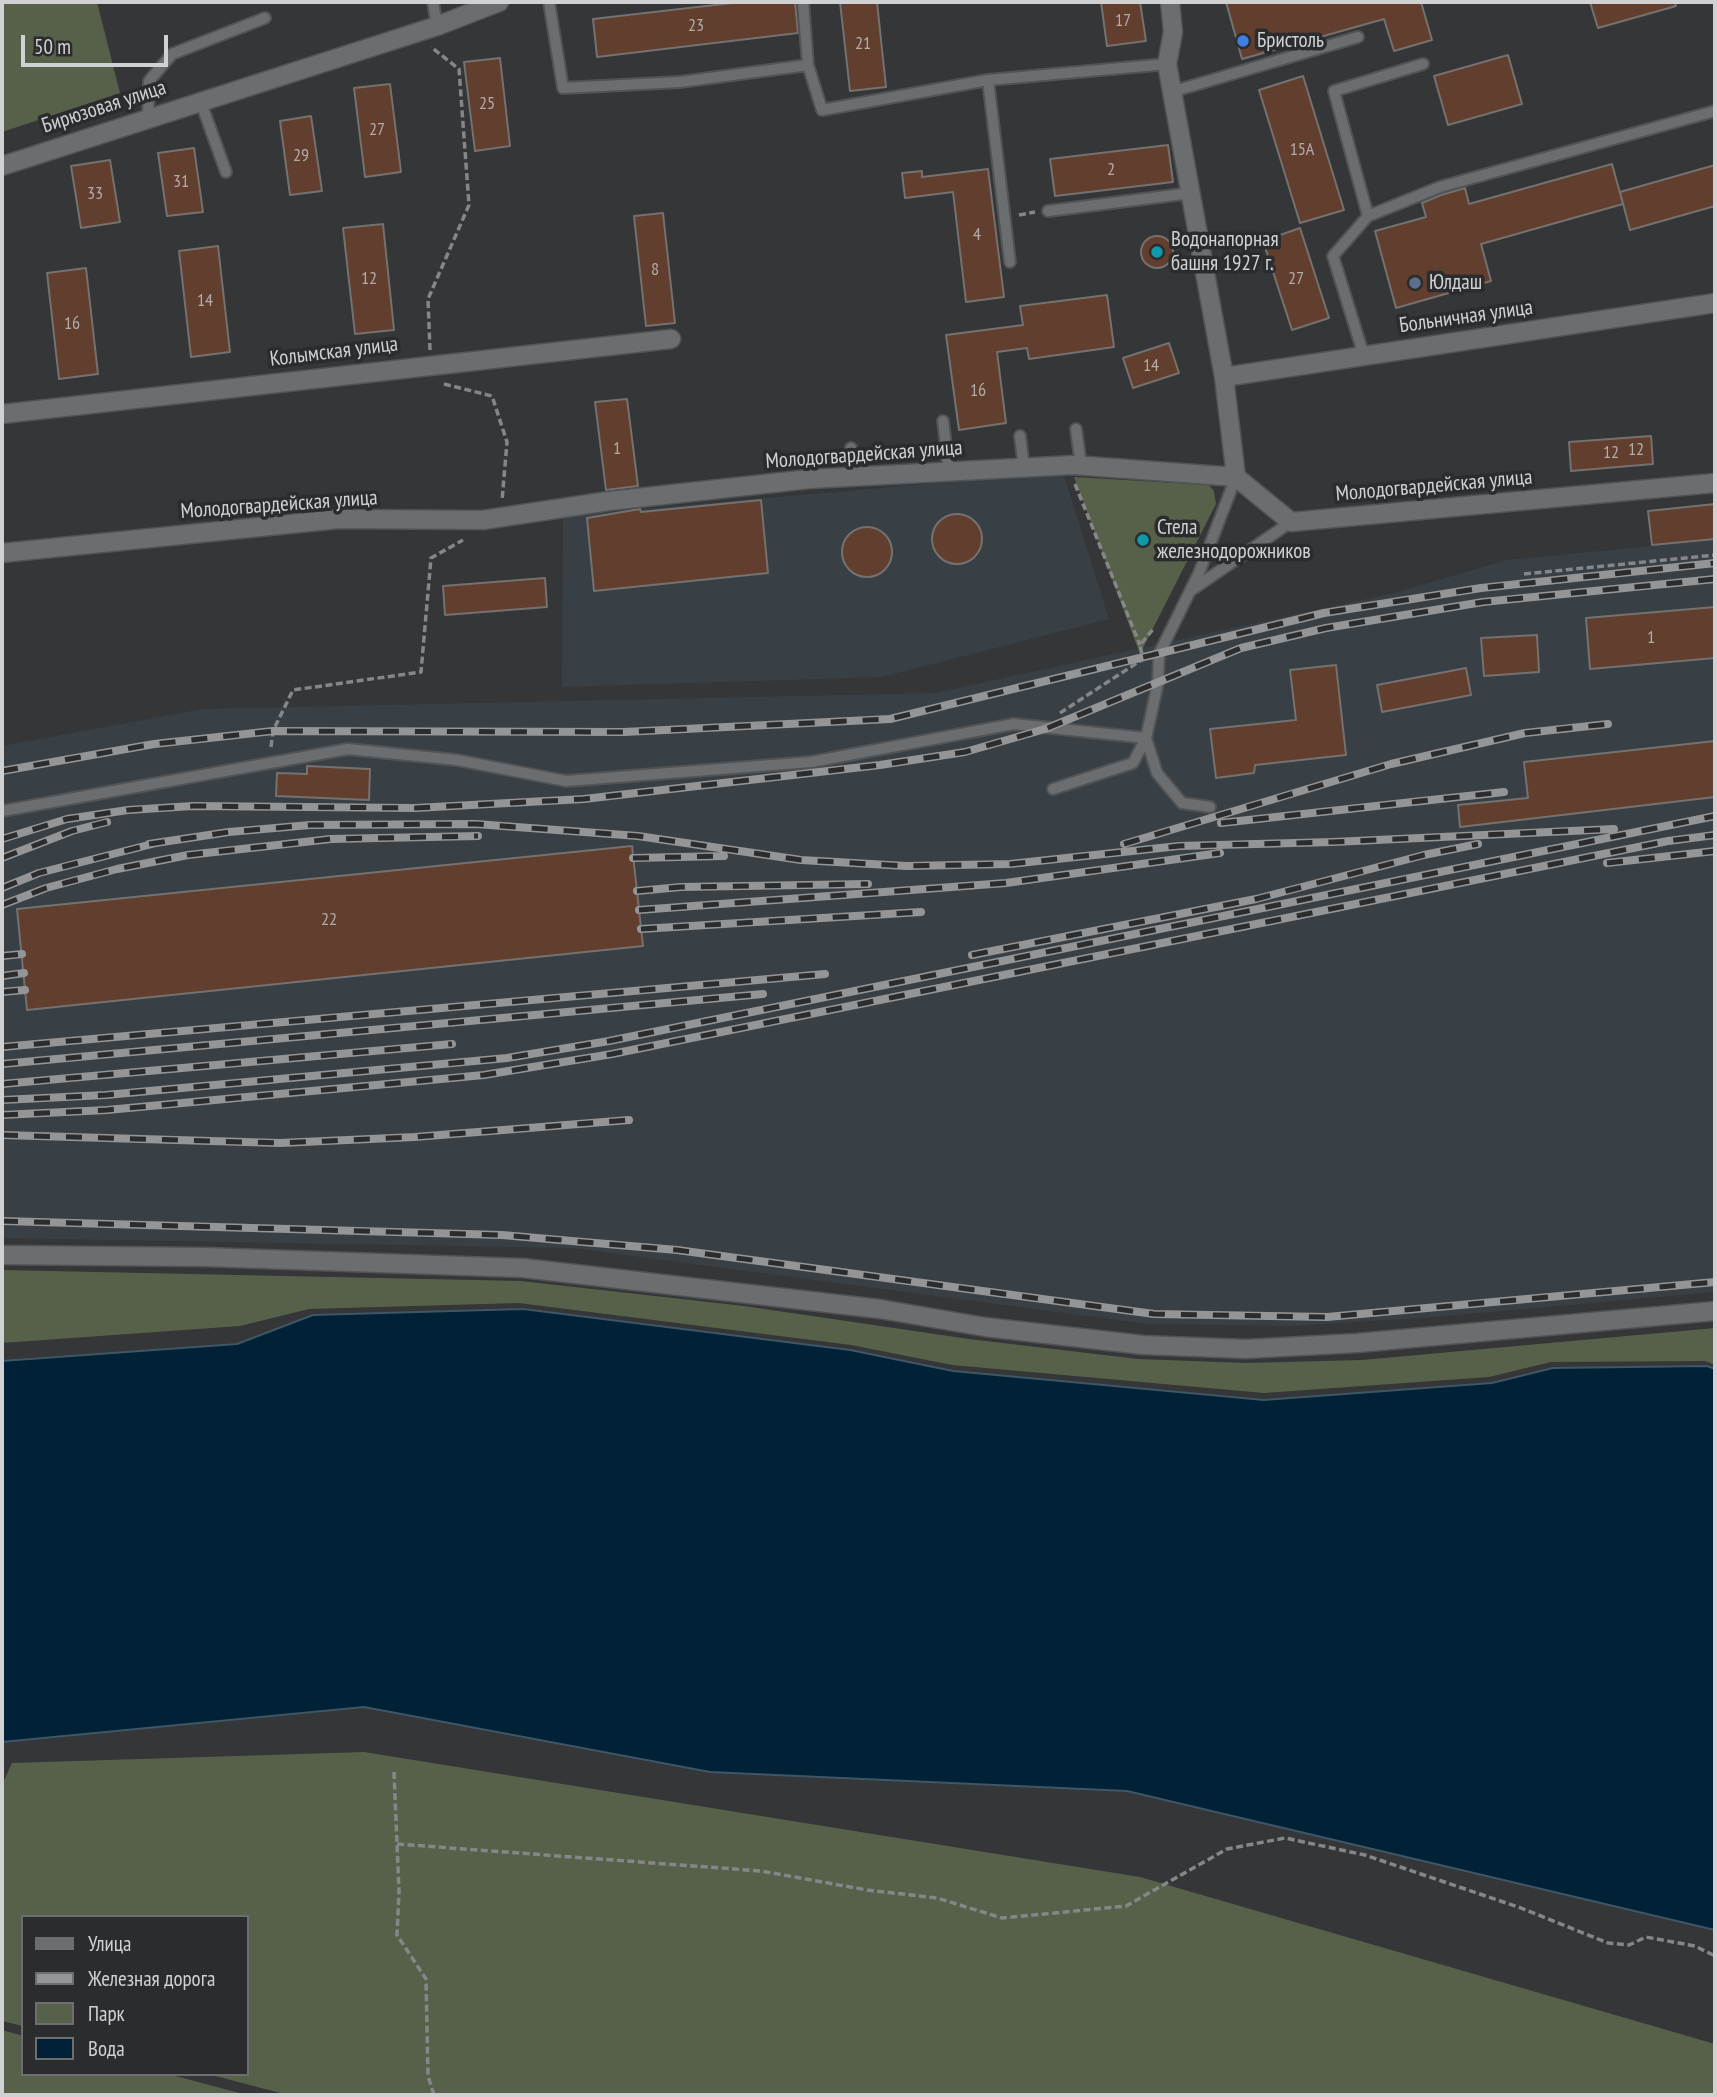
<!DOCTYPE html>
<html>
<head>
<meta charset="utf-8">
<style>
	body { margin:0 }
	#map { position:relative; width:1717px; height:2097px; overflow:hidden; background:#343638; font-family:"PT Sans Narrow",sans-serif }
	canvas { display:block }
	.frame { position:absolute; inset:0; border:4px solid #d0d1d2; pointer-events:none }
	.legend { position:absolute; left:21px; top:1915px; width:228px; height:161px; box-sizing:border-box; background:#2a2c2e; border:2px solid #6c6e70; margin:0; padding:9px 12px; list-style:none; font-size:21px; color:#d0d1d2 }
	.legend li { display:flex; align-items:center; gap:14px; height:35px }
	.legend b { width:35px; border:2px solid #6c6e70 }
	.scale { position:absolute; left:21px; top:35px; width:147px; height:32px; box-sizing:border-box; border:4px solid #d0d1d2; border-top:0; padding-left:9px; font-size:21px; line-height:24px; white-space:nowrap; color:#d0d1d2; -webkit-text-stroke:5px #2a2c2e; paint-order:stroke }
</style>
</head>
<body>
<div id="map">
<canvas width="1717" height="2097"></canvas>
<div class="frame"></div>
<ul class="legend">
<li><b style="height:9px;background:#6b6e70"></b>Улица</li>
<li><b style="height:9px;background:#949597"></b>Железная дорога</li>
<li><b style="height:19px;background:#57614a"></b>Парк</li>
<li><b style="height:19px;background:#002136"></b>Вода</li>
</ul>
<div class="scale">50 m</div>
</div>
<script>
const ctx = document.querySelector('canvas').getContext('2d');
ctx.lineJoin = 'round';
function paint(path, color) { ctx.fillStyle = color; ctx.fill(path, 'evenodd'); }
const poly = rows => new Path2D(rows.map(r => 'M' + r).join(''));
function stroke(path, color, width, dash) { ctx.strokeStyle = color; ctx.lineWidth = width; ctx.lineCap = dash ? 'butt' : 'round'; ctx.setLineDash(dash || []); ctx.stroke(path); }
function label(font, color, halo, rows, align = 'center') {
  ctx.font = font + ' "PT Sans Narrow",sans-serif'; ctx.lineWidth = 7; ctx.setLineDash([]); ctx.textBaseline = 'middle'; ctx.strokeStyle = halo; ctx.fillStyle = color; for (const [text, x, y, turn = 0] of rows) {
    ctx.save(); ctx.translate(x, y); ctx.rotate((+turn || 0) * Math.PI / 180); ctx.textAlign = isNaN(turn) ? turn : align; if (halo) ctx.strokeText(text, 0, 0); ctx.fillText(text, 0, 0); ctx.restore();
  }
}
const built = poly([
	[1063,472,1109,619,882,677,562,687,563,516],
	[1715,540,1715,1292,1434,1317,1293,1326,1148,1324,572,1248,2,1238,2,746,203,709,935,693,1394,593,1507,560]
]);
const green = poly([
	[2,2,97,2,120,93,2,132],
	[1074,477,1209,485,1214,491,1216,504,1140,654],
	[2,1270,521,1281,744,1306,969,1339,1138,1359,1246,1363,1362,1360,1715,1328,1715,1365,1705,1361,1551,1362,1489,1377,1264,1393,952,1365,851,1345,519,1303,309,1309,240,1326,2,1343],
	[364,1752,1140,1877,1715,2044,1715,2095,288,2095,208,2074,247,2074,247,1917,23,1917,23,2026,2,2021,2,1785,12,1763],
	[2,2030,23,2036,23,2074,168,2074,247,2095,2,2095]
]);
const water = poly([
	[523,1309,850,1350,953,1371,1264,1400,1492,1383,1553,1368,1707,1366,1715,1369,1715,1930,1127,1791,710,1772,364,1707,2,1742,2,1361,237,1344,313,1315,523,1309]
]);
const building = poly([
	[741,2,795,2,798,33,597,57,593,19,741,2],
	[840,2,877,2,886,87,850,91,840,2],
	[1101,2,1140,2,1146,41,1107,46,1101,2],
	[1226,2,1421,2,1432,40,1394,51,1384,19,1242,59,1226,2],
	[1590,2,1675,2,1676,6,1598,28,1590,2],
	[1508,55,1522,104,1448,125,1434,76,1508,55],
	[500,58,510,146,475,151,464,62,500,58],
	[1303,76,1344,210,1300,223,1259,90,1303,76],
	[390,84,401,172,365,177,354,88,390,84],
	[311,116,322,191,290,195,280,121,311,116],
	[1168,145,1173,182,1055,196,1050,159,1168,145],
	[194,148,203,212,167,216,158,153,194,148],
	[110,160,120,222,81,228,71,166,110,160],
	[1612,164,1623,204,1481,244,1491,281,1396,308,1375,231,1426,217,1422,203,1441,195,1465,188,1469,204,1612,164],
	[1715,165,1715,206,1630,230,1620,192,1715,165],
	[988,169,1004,297,966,302,953,192,905,198,902,173,922,171,922,177,988,169],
	[663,213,675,323,646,326,634,216,663,213],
	[383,224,394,330,355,334,343,228,383,224],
	[1300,228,1329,318,1292,330,1263,241,1300,228],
	'1141 252a16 16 0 1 1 32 0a16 16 0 1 1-32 0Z',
	[218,246,230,352,191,357,179,251,218,246],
	[86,268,98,374,59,379,47,273,86,268],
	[1107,295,1114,347,1029,359,1027,348,997,352,1006,423,959,430,946,335,1023,325,1020,306,1107,295],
	[1169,343,1179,373,1133,388,1123,358,1169,343],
	[627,399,638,486,606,490,595,402,627,399],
	[1651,436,1653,464,1571,471,1569,442,1651,436],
	[761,500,768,573,594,591,587,518,640,509,641,512,761,500],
	[1715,504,1715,539,1652,545,1648,511,1715,504],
	'932 539a25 25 0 1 1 50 0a25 25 0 1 1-50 0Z',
	'842 552a25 25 0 1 1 50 0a25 25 0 1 1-50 0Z',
	[545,578,547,607,445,615,443,586,545,578],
	[1715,607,1715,658,1590,669,1586,618,1715,607],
	[1537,635,1539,672,1484,676,1481,638,1537,635],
	[1336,665,1346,755,1255,765,1254,773,1216,778,1210,729,1296,720,1290,670,1336,665],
	[1466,668,1471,695,1382,712,1377,685,1466,668],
	[1715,741,1715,797,1460,827,1458,805,1528,798,1524,762,1715,741],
	[307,766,370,769,369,800,276,796,277,773,307,774,307,766],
	[632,846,643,946,27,1010,17,909,632,846]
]);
const path = poly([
	[1064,2,1065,3],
	[1019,215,1035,212],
	[430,350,428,299,469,205,459,69,431,47],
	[444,384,492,396,507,442,502,501],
	[1075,484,1140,645],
	[1524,574,1715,555],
	[1060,713,1143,659,1140,645,1154,628],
	[271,747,273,731,293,690,421,672,431,558,463,540],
	[394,1772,399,1891,397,1935,426,1979,428,2076,434,2095],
	[397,1844,761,1871,867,1890,937,1898,1002,1918,1126,1906,1227,1849,1285,1838,1365,1855,1521,1908,1608,1943,1629,1945,1646,1937,1695,1946,1715,1956]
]);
const service = poly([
	[433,2,437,26],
	[549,2,563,88,680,82,808,65,822,110,988,80],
	[803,2,808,65],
	[1171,92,1358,37],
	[200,100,226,172],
	[148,117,149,81,172,54,265,18],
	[1048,211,1191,193],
	[1368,216,1334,91,1423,64],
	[1010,262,988,80,1167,64],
	[1364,356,1333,256,1368,216,1440,187,1715,111],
	[943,421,949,471],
	[1076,429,1081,465],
	[1020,436,1024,468],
	[851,448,855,476],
	[1193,589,1291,522],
	[1146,738,1157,773,1182,803,1210,807],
	[1053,789,1133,763,1146,738,1158,683,1159,654,1199,573,1236,477],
	[2,811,348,749,457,760,566,781,811,762,1014,724,1146,738]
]);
const minor = poly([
	[1170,2,1173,32,1167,64,1224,377,1236,477],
	[1224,377,1715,303],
	[2,414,671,339],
	[2,553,339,519,483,520,609,501,810,479,1073,465,1236,477,1291,522,1715,483]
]);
const secondary = poly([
	[2,166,437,26,499,2],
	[2,1255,205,1257,523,1268,880,1309,985,1327,1143,1345,1246,1349,1357,1343,1715,1311]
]);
const rail = poly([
	[2,771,154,744,273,731,624,732,890,719,1324,613,1481,588,1715,563],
	[1221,823,1504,792],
	[2,839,67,819,128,810,193,806,415,808,584,799,880,765,965,752,1045,729,1241,648,1326,628,1483,602,1715,579],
	[149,844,229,832,310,825,476,824,638,836,801,860,906,866,1010,864,1179,846,1333,842,1614,829],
	[1124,844,1391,764,1525,733,1608,724],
	[2,858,72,831,107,822],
	[633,858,724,856],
	[1607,863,1715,851],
	[2,888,39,873,156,843],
	[637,891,681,887,868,884],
	[2,905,46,888,117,869,188,855,331,839,478,836],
	[639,910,1006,883,1220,853],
	[641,929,921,912],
	[972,955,1256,899,1424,855,1478,844],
	[2,956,22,954],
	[2,976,24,973],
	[2,992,25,990],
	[2,1047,825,974],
	[2,1064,763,994],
	[2,1084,452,1044],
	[2,1100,106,1095,507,1058,609,1041,1715,816],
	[2,1115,107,1110,484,1075,612,1054,1668,841,1715,835],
	[2,1135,280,1143,415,1137,629,1120],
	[2,1221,502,1235,677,1250,1154,1314,1327,1317,1715,1282]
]);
const markers = [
	[1243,41,7,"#3f7fe0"],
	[1157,252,7,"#0f9aa8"],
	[1415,283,7,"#5c6f8a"],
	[1143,540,7,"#0f9aa8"]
];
const numberNames = [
	["17",1123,21],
	["23",696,26],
	["21",863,44],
	["25",487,104],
	["27",377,130],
	["15А",1302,150],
	["29",301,156],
	["2",1111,170],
	["31",181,182],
	["33",95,194],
	["4",977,235],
	["8",655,270],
	["12",369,279],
	["27",1296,279],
	["14",205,301],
	["16",72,324],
	["14",1151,366],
	["16",978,391],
	["1",617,449],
	["12",1636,450],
	["12",1611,453],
	["1",1651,638],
	["22",329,920]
];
const poiNames = [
	["Бристоль",1257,41],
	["Водонапорная",1171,240],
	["башня 1927 г.",1171,264],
	["Юлдаш",1429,283],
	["Стела",1157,528],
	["железнодорожников",1157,552]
];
const streetNames = [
	["Бирюзовая улица",104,107,-18],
	["Больничная улица",1466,317,-8],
	["Колымская улица",334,352,-7],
	["Молодогвардейская улица",864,455,-4],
	["Молодогвардейская улица",1434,486,-5],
	["Молодогвардейская улица",279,505,-4]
];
paint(built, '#384046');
paint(green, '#57614a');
paint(water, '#002136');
stroke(water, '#3e5665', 2);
paint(building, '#623e2f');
stroke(building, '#74716f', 2);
stroke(service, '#515355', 14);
stroke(minor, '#515355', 21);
stroke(secondary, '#515355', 21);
stroke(path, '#858688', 3.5, [7, 3.5]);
stroke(service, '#6b6e70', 10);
stroke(minor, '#6b6e70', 18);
stroke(secondary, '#6b6e70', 18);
stroke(rail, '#949597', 8);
stroke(rail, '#2a2c2e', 5, [16]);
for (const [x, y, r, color] of markers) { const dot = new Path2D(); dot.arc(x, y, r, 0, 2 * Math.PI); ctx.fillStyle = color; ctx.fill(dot); stroke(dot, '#2a2c2e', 2.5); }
label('18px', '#b4aca9', null, numberNames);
label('21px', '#d0d1d2', '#2a2c2e', poiNames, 'left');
label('21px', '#d0d1d2', '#2a2c2e', streetNames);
</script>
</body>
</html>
